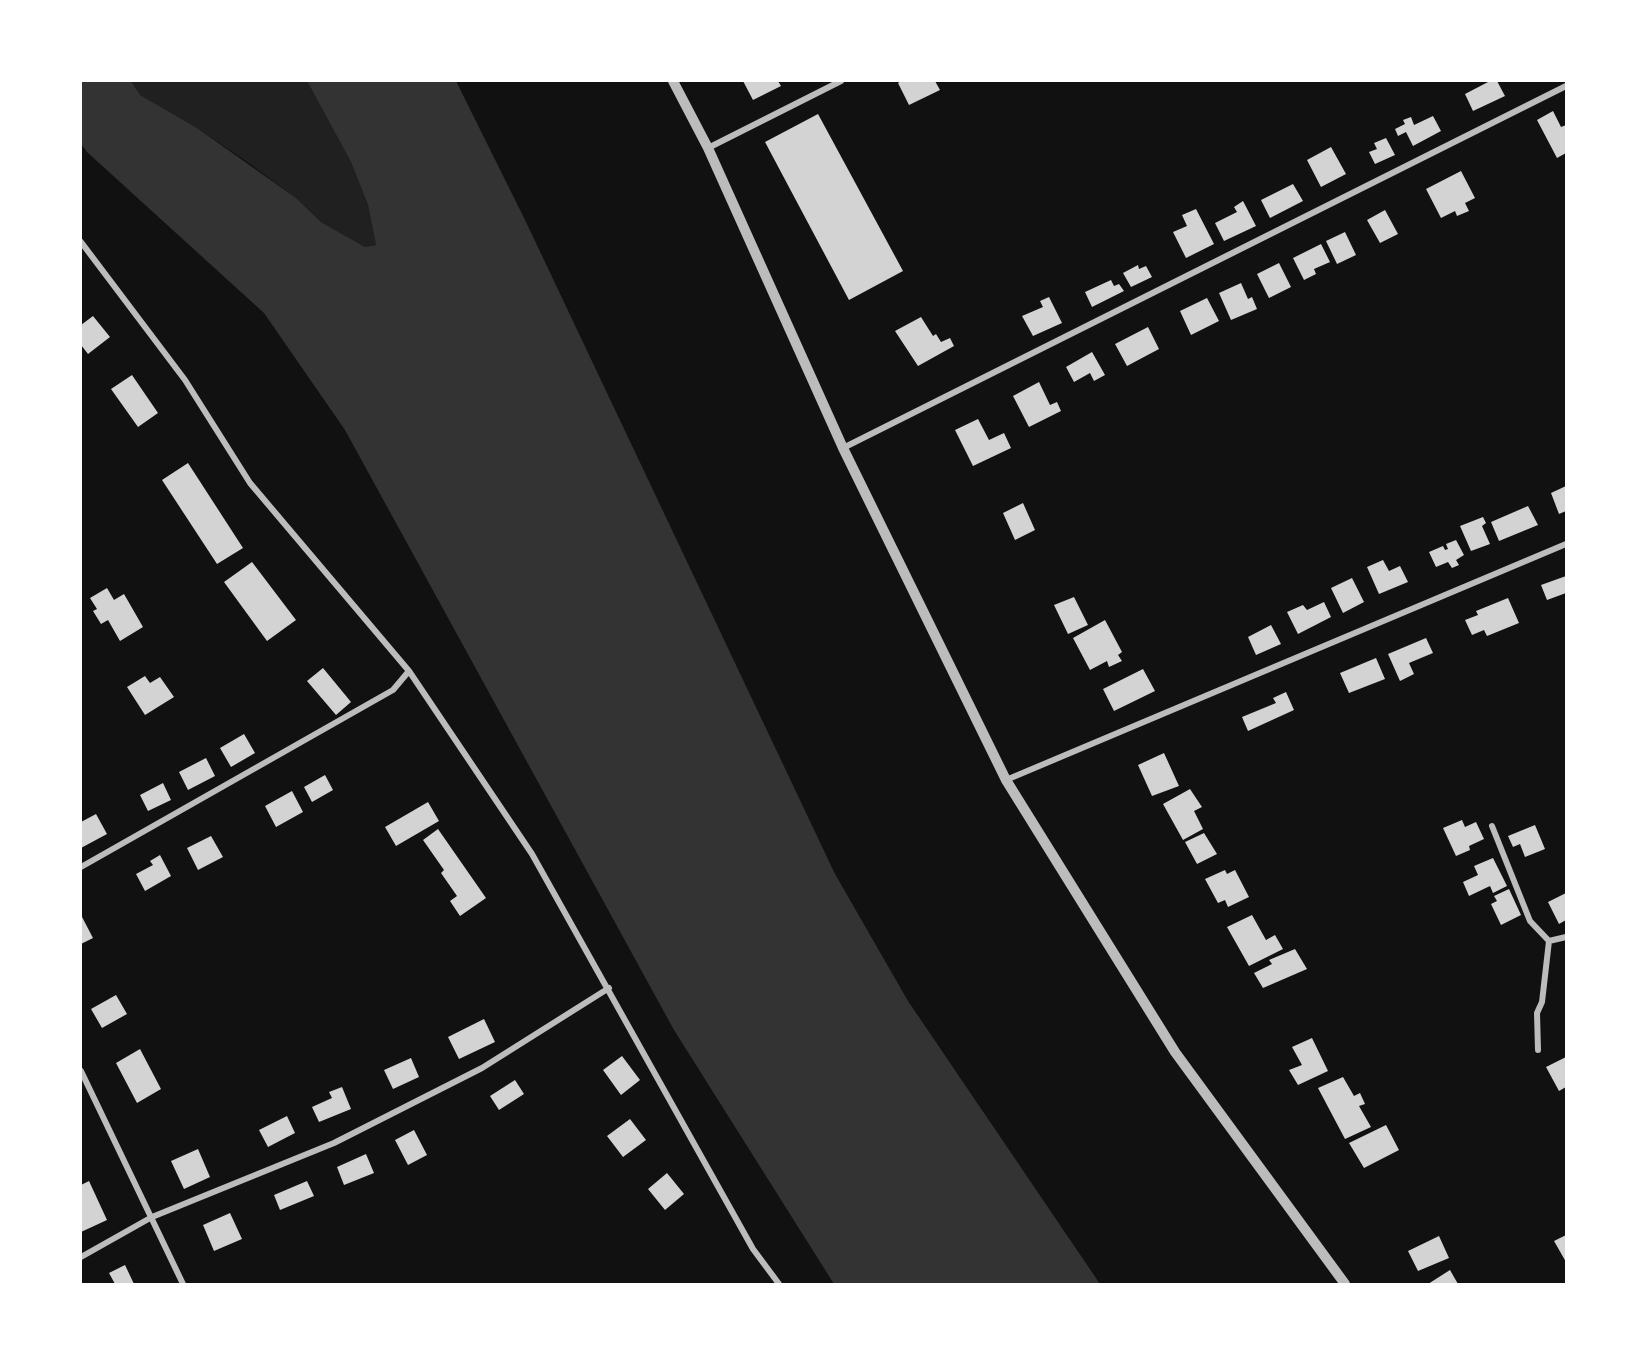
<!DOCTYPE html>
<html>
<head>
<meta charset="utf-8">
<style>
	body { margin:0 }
	#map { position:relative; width:1647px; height:1365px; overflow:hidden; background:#111; font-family:"IBM Plex Sans",sans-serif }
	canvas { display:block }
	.frame { position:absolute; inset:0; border:82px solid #fff; pointer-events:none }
</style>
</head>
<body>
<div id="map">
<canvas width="1647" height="1365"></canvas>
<div class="frame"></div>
</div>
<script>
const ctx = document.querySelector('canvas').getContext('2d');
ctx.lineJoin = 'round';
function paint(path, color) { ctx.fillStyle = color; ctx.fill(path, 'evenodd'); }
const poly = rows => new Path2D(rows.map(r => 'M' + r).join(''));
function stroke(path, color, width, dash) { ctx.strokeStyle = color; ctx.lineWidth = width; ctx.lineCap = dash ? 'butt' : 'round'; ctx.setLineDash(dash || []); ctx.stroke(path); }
const green = poly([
	[131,81,307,81,351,162,368,205,376,245,365,247,321,222,296,198,249,163,197,128,140,95]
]);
const water = poly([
	[81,81,131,81,140,95,197,128,296,198,321,222,365,247,376,245,368,205,351,162,307,81,456,81,526,222,835,874,908,1001,1100,1284,834,1284,674,1030,345,430,264,313,87,152,81,144]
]);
const building = poly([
	[743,81,778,81,781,86,753,100],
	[901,81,935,81,940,90,909,105,898,83],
	[1490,81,1497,81,1505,96,1473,111,1465,94],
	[1553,111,1561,127,1566,125,1566,153,1557,158,1537,120],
	[818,114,903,271,849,300,765,142],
	[1433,116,1441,131,1413,146,1406,132,1398,136,1395,129,1405,124,1403,120,1411,117,1414,125],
	[1386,138,1395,155,1375,164,1369,152,1377,149,1374,143],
	[1331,147,1346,174,1321,187,1307,160],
	[1461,171,1475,198,1465,203,1469,211,1457,216,1455,211,1441,218,1426,189],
	[1293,184,1303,201,1270,218,1261,200],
	[1243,201,1256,226,1224,241,1215,223,1237,212,1234,207],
	[1196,209,1214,244,1186,258,1173,232,1187,226,1182,215],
	[1385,210,1398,234,1380,243,1367,220],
	[1345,232,1356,255,1337,264,1326,241],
	[1321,244,1330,262,1314,269,1316,274,1304,280,1293,258],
	[1279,263,1291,287,1269,298,1257,274],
	[1138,265,1139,269,1146,266,1152,277,1131,287,1123,273],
	[1111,280,1114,286,1119,284,1124,291,1092,307,1085,292],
	[1241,283,1248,299,1252,297,1257,309,1231,320,1219,293],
	[1049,297,1062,323,1033,336,1022,316,1043,307,1040,301],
	[1207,298,1219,321,1191,335,1180,311],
	[93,316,110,337,88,354,81,345,81,325],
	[921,317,933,336,936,334,941,342,950,338,954,346,918,366,895,331],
	[1148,327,1159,349,1127,366,1115,344],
	[1092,352,1105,375,1094,381,1090,373,1074,382,1066,367],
	[132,375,158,413,138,427,111,389],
	[1039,382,1050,405,1057,402,1061,411,1029,427,1013,396],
	[978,419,989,440,1004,433,1011,448,973,466,955,430],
	[188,463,243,548,217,564,162,480],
	[1566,486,1566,511,1559,514,1551,493],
	[1023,503,1035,530,1015,540,1003,513],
	[1528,506,1538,525,1499,541,1491,522],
	[1483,517,1486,523,1482,526,1490,544,1471,551,1460,526],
	[1456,540,1464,555,1456,560,1459,565,1452,568,1448,562,1436,567,1429,552,1443,546,1445,550,1448,549,1446,544],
	[1383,560,1389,571,1400,566,1408,582,1379,594,1367,567],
	[252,562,296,620,267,641,224,582],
	[1566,576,1566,593,1547,600,1541,585],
	[1352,578,1364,602,1343,613,1331,588],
	[107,588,114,600,124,594,143,627,120,641,108,620,101,624,93,611,97,609,90,598],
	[1074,597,1088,625,1068,634,1054,605],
	[1508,598,1519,623,1487,636,1484,630,1472,635,1465,620,1478,615,1476,611],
	[1324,602,1331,617,1298,634,1287,612,1303,605,1307,610],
	[1105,620,1122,652,1118,655,1122,661,1109,667,1107,661,1090,670,1073,638],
	[1271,625,1281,644,1256,655,1248,637],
	[1426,638,1433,653,1409,663,1414,674,1400,681,1388,654],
	[1376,658,1385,679,1349,693,1340,673],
	[323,668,351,702,336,715,307,681],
	[1143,669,1155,691,1114,711,1103,689],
	[145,676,150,683,160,677,174,697,145,715,127,687],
	[1286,692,1294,710,1248,731,1242,717,1276,703,1273,698],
	[244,734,255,753,231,767,220,748],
	[1164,753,1179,786,1152,796,1138,765],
	[206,758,215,776,188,790,179,772],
	[325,775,333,790,312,802,304,787],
	[163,783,171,800,148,811,140,795],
	[1190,789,1202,807,1194,811,1203,829,1183,840,1163,804],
	[292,791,303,812,276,827,265,806],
	[428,802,439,821,396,846,385,827],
	[96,814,107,834,81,848,81,822],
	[1462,820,1465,827,1476,822,1484,839,1469,846,1470,850,1456,856,1443,828],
	[1535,825,1545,849,1525,857,1520,844,1513,847,1508,836],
	[438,829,486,898,460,916,450,901,457,896,441,873,444,870,423,840],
	[1204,833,1217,854,1197,864,1185,842],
	[211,836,223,857,198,870,187,848],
	[160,855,171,876,145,891,136,874,153,865,150,861],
	[1493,858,1507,886,1493,893,1490,886,1469,896,1463,882,1478,875,1474,866],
	[1225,870,1227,874,1235,870,1249,897,1228,907,1225,900,1218,903,1205,879],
	[1509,889,1521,915,1501,925,1491,904,1497,901,1494,896],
	[1566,893,1566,920,1559,924,1548,902],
	[81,915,93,938,81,944],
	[1252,915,1266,940,1275,935,1283,949,1249,966,1227,927],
	[1295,949,1307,969,1263,988,1254,973,1272,964,1269,960],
	[116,995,127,1014,102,1028,91,1009],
	[484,1019,495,1042,459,1059,448,1037],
	[1312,1038,1328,1071,1298,1085,1289,1070,1302,1065,1292,1047],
	[140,1049,161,1089,137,1103,116,1063],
	[622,1056,640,1080,621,1095,603,1070],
	[1566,1057,1566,1087,1559,1091,1546,1067],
	[411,1058,419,1077,393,1089,384,1070],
	[1343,1077,1354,1096,1360,1093,1365,1104,1359,1106,1371,1127,1345,1139,1318,1088],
	[515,1080,524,1094,499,1110,490,1096],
	[342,1087,351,1109,319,1122,312,1107,332,1098,329,1092],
	[287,1116,295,1133,268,1147,259,1130],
	[630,1119,646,1140,623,1157,607,1136],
	[1386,1125,1399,1150,1364,1168,1349,1143],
	[414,1130,427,1155,408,1165,395,1140],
	[198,1149,210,1177,184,1189,171,1161],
	[366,1154,374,1173,344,1185,337,1167],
	[667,1173,684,1194,665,1210,648,1189],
	[89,1181,107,1220,81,1232,81,1185],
	[307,1181,314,1196,280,1210,274,1195],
	[230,1213,242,1239,214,1251,203,1225],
	[1566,1235,1566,1262,1554,1241],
	[1439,1236,1449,1258,1418,1271,1408,1251],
	[125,1265,134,1284,115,1284,109,1273],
	[1450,1270,1458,1284,1428,1284]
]);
const minor = poly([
	[708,148,841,81],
	[81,242,185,380,250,483,409,671,532,854,753,1249,779,1284],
	[843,448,1566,86],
	[1006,780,1566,544],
	[1492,826,1530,921,1549,941,1566,937],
	[81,867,393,690,409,671],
	[1538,1050,1537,1013,1542,1002,1549,941],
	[81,1071,183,1284],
	[81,1257,152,1217,334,1143,482,1068,609,988]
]);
const tertiary = poly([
	[673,81,708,148,843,448,1006,780,1175,1052,1345,1284]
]);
paint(green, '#202020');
paint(water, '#333');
paint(building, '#d3d3d3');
stroke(minor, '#bcbcbc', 6);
stroke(tertiary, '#bcbcbc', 10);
</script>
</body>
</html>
